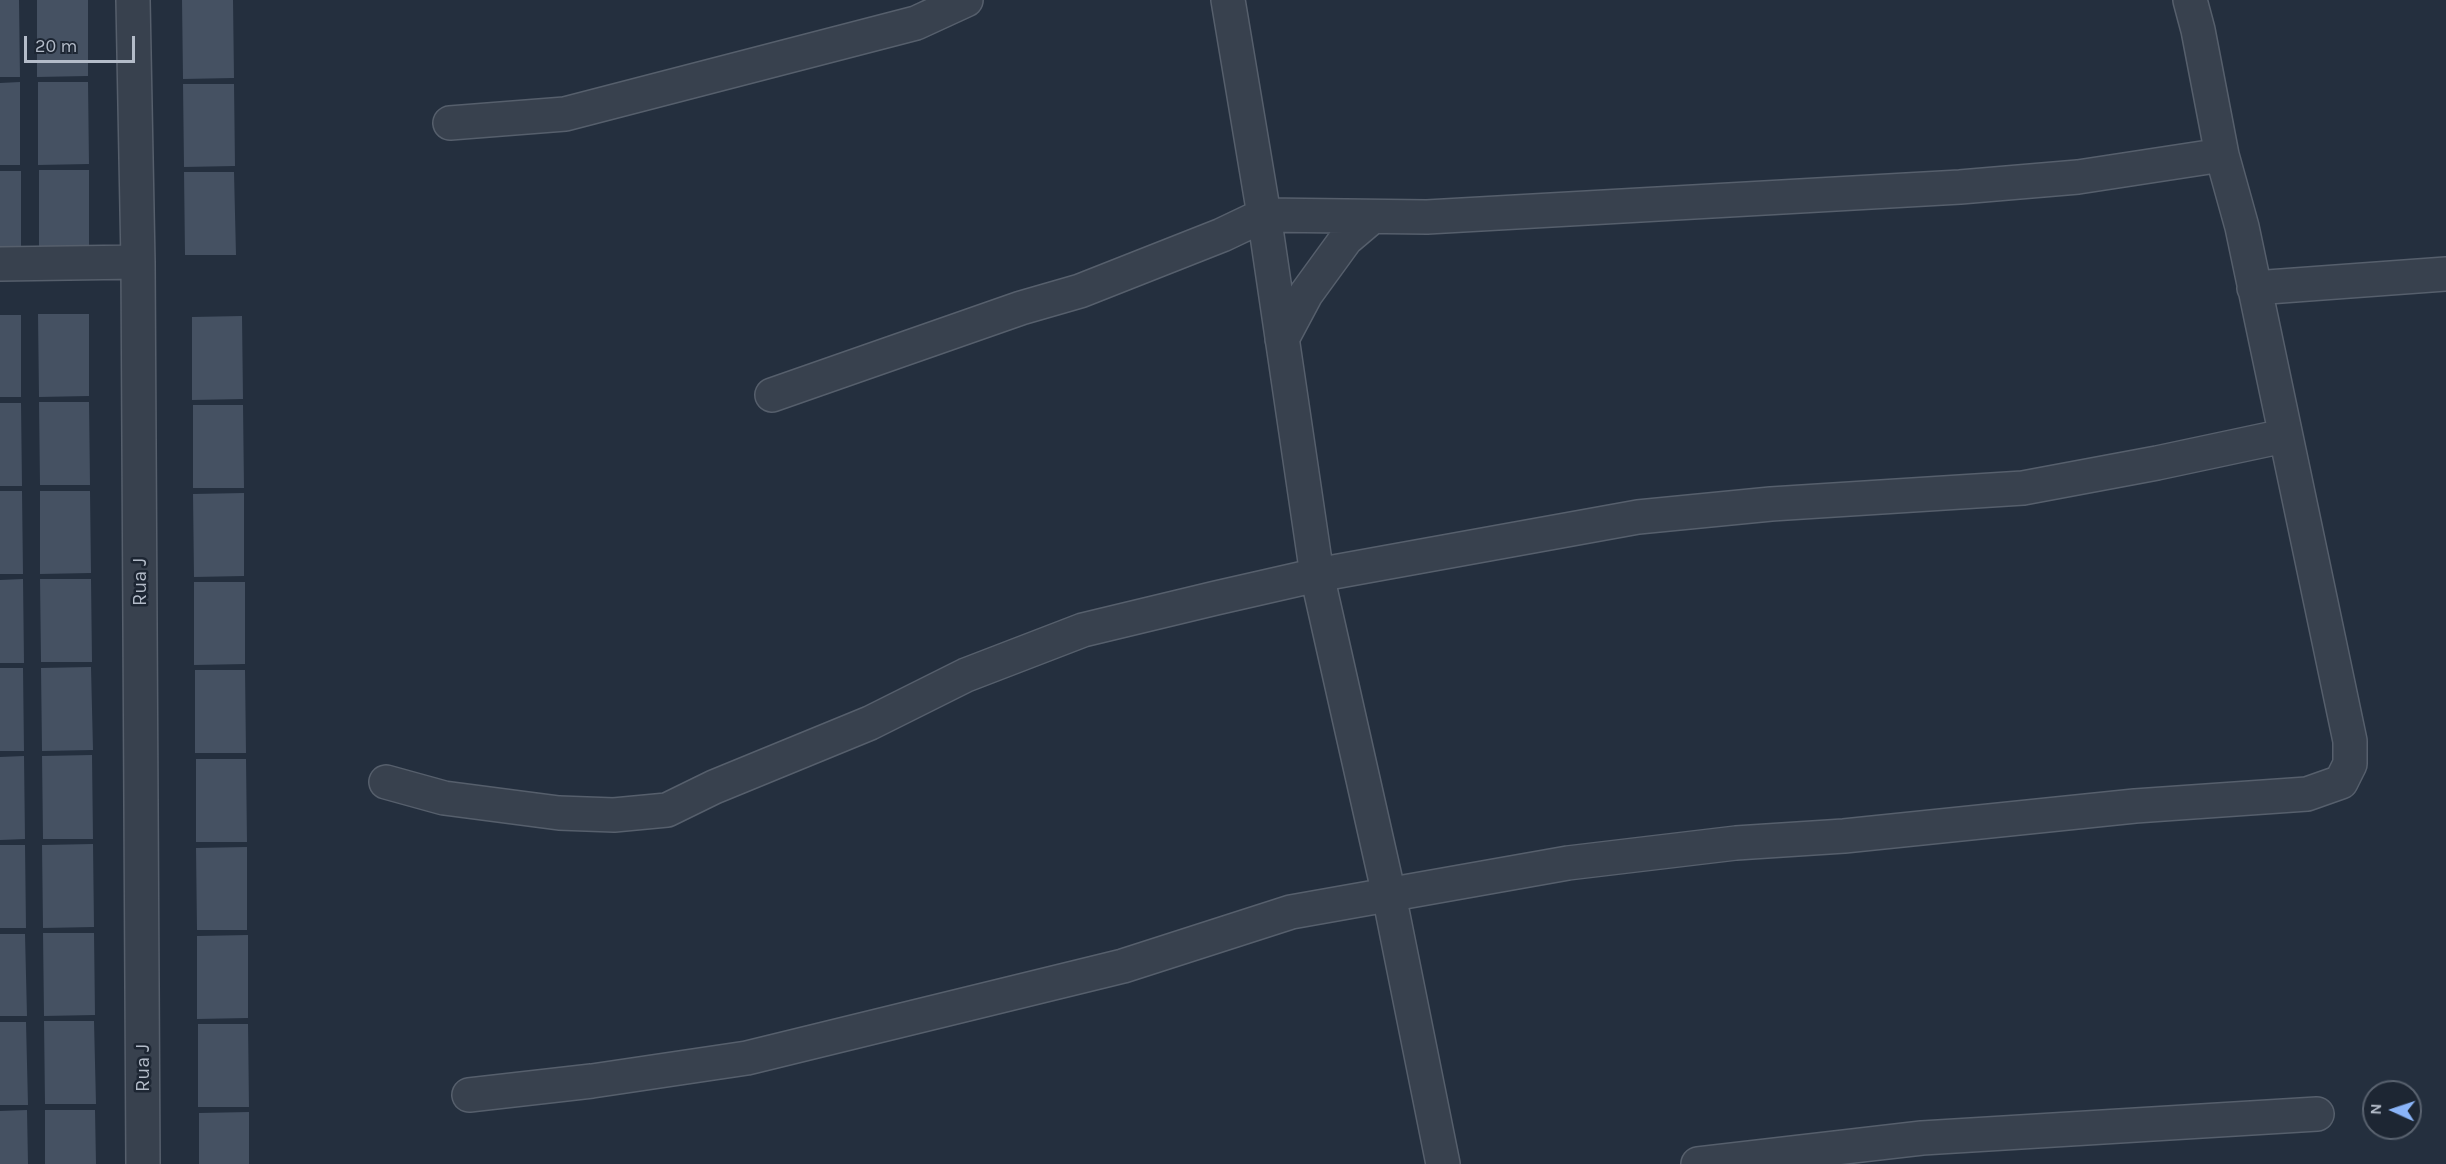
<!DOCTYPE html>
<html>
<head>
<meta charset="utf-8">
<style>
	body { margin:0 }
	#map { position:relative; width:2446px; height:1164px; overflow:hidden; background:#242f3e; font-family:Karla,sans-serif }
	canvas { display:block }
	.north { position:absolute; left:2362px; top:1080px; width:60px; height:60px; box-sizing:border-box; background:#1d2633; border:2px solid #59626f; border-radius:50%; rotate:273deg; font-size:16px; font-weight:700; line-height:24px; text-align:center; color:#b4bcc9 }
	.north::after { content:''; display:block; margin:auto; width:21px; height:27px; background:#8ab4f8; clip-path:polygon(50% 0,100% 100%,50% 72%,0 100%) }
	.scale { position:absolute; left:24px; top:36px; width:111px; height:27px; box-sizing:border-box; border:3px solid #b4bcc9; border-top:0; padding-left:8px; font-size:18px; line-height:21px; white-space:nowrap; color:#b4bcc9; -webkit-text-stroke:4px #1d2633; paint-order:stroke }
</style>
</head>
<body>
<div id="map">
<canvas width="2446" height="1164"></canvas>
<div class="north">N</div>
<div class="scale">20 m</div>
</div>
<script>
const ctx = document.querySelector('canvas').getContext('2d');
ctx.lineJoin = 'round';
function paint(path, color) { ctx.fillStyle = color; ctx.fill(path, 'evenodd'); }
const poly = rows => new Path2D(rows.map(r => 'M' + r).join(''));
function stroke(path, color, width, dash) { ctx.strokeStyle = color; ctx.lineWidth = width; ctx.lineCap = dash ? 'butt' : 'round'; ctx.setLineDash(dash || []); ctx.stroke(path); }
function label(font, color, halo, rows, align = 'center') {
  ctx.font = font + ' Karla,sans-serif'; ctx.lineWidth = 5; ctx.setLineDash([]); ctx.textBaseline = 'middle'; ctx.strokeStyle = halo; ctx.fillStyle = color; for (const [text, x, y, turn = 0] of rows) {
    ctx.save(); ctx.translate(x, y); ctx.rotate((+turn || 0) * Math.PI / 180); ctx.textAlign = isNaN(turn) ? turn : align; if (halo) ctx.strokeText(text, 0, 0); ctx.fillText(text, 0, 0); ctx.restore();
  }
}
const building = poly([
	[0,0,19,0,20,77,0,77],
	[37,0,88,0,88,76,37,77],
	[182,0,233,0,234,78,183,79],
	[20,82,20,165,0,165,0,83],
	[38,82,88,82,89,164,38,165],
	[183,84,234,84,235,166,184,167],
	[39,170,89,170,89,253,39,253],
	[0,171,21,171,21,254,0,254],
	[184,172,234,172,236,255,185,255],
	[38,314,89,314,89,396,39,397],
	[0,315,21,315,21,397,0,397],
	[242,316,243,399,192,400,192,317],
	[39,402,89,402,90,485,40,485],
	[0,403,21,403,22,486,0,486],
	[193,405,243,405,244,488,193,488],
	[0,491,22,491,23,574,0,574],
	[40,491,90,491,91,573,40,574],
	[244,493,244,576,194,577,193,494],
	[23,579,24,663,0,663,0,580],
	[40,579,91,579,92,662,41,662],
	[194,582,245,582,245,664,194,665],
	[91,667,93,750,42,751,41,668],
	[0,668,23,668,24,751,0,751],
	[195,670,245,670,246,753,195,753],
	[92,755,93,839,43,839,42,756],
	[24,756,25,839,0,840,0,757],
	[196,759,246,759,247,842,196,842],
	[93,844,94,927,43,928,42,845],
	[0,845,25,845,26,928,0,928],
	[247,847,247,930,197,930,196,848],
	[43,933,94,933,95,1015,44,1016],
	[0,934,25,934,27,1016,0,1016],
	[248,935,248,1018,197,1019,197,936],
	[44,1021,94,1021,96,1104,45,1104],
	[0,1022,26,1022,28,1105,0,1105],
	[198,1024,248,1024,249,1107,198,1107],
	[27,1110,28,1164,0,1164,0,1111],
	[45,1110,95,1110,96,1164,45,1164],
	[249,1112,249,1164,199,1164,199,1113]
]);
const street = poly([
	[133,0,138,262,143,1164],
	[1228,0,1264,215,1317,575,1389,895,1443,1164],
	[450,123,565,114,916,23,966,0],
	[0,264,138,262],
	[2254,288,2446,274],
	[1282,339,1306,294,1346,239,1372,217],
	[772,395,1021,308,1080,291,1222,235,1264,215,1427,217,1960,187,2078,177,2222,155],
	[386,782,444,798,559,813,614,815,667,810,714,787,870,723,966,675,1083,630,1216,598,1317,575,1638,517,1771,504,2023,488,2157,463,2284,436],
	[469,1095,592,1081,747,1058,1123,966,1291,912,1568,863,1736,843,1844,836,2135,806,2307,794,2341,782,2350,764,2350,741,2242,227,2222,155,2198,30,2190,0],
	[1698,1164,1922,1138,2317,1114]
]);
const streetNames = [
	["Rua J",140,582,-90],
	["Rua J",143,1068,-90]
];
paint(building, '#455162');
stroke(street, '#565f6c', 36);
stroke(street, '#38414e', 33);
label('20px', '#b4bcc9', '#1d2633', streetNames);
</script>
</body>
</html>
